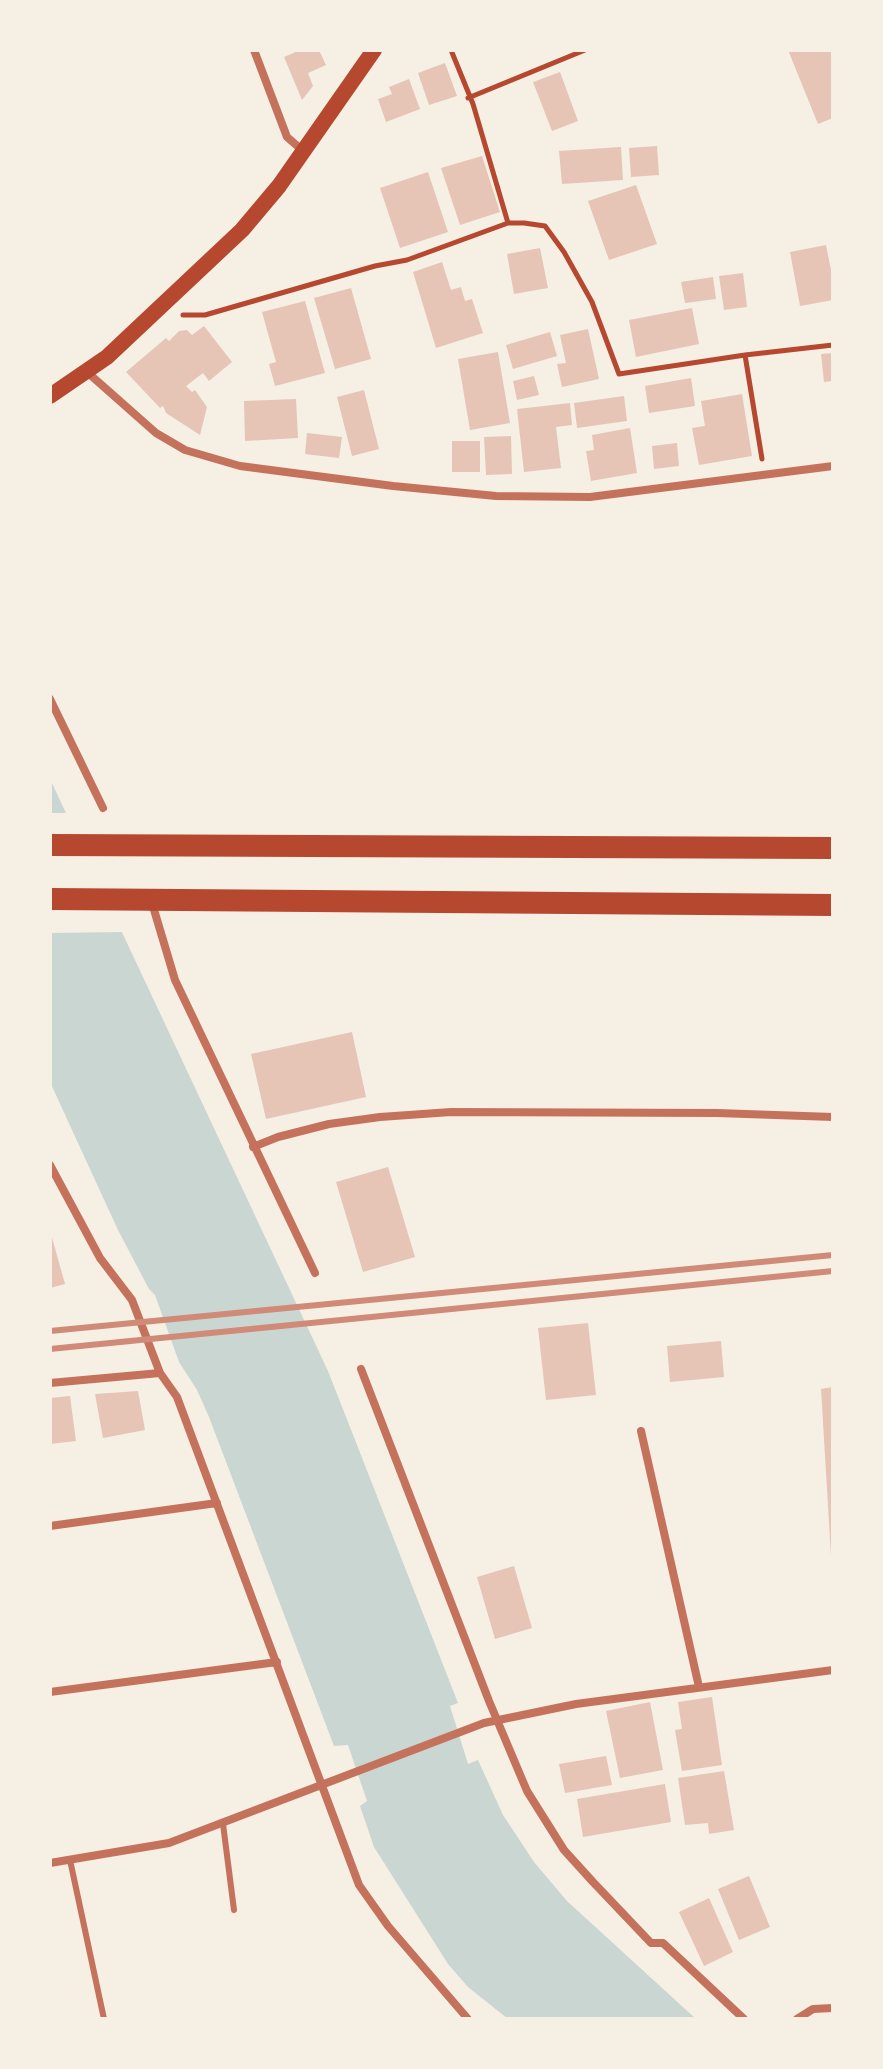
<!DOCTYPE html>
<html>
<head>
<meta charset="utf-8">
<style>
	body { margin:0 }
	#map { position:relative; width:883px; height:2069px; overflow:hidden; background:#f6efe4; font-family:Jost,sans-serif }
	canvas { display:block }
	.frame { position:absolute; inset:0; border:52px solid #f6efe4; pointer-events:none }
</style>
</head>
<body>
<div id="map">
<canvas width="883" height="2069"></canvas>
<div class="frame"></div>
</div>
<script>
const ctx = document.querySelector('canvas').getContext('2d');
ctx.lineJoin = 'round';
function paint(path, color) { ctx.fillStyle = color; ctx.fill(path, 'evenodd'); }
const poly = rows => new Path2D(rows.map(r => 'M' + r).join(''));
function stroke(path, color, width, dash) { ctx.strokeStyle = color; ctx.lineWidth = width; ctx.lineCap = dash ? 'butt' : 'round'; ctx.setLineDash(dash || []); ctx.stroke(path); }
const water = poly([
	[50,779,328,1371,458,1703,450,1706,468,1764,478,1760,503,1815,534,1862,567,1901,696,2019,508,2019,468,1987,448,1964,374,1847,360,1806,367,1801,348,1745,334,1746,209,1417,197,1390,179,1362,155,1295,149,1289,118,1230,50,1082]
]);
const pier = poly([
	[50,813,70,813,125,932,50,933]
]);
const building = poly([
	[300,50,319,50,326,65,308,73,313,86,302,100,284,57],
	[788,50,833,50,833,118,818,124],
	[445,63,457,96,429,105,418,73],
	[560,72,578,121,552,131,533,82],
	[409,79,420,109,386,122,378,99,392,94,389,87],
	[657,146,659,175,631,177,629,148],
	[621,147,623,180,562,184,559,151],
	[482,156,500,212,460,225,441,168],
	[428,172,448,232,400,248,380,188],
	[636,185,657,244,609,260,588,201],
	[826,245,833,280,833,300,800,306,790,252],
	[540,248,548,288,514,294,507,254],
	[442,262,451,290,461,287,465,301,472,299,483,333,436,348,413,272],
	[743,273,747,307,724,310,719,276],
	[713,277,716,299,685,303,681,282],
	[351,288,371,359,335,369,314,298],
	[305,301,325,373,275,386,269,364,276,362,262,312],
	[692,308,699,344,636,357,629,320],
	[204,326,232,362,209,381,203,373,186,386,192,392,195,390,207,407,200,435,166,413,163,406,160,408,126,372,166,338,169,341,179,331,187,330,192,335],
	[588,329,599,379,562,387,557,364,566,363,560,335],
	[550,332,557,356,513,369,506,345],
	[498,352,510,423,470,430,458,359],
	[833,353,833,381,824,382,821,354],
	[534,376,539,395,517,400,513,381],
	[691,378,695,406,649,413,645,386],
	[364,390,379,449,352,456,337,397],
	[742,394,752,456,699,465,692,428,705,426,701,401],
	[624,396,627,421,577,428,574,403],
	[296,399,298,438,245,441,244,401],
	[570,403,572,425,556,427,561,468,524,472,517,409],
	[630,428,637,473,591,481,586,451,594,450,592,435],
	[307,433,342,437,339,458,305,454],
	[511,436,512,474,486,475,484,437],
	[452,441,480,441,480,472,452,472],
	[677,443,679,466,654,469,652,446],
	[352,1032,366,1097,266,1119,251,1054],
	[388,1167,415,1257,363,1272,336,1182],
	[51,1234,65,1284,50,1288,50,1235],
	[588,1323,596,1395,546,1400,538,1328],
	[721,1341,724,1377,670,1382,667,1346],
	[833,1387,833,1556,831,1556,821,1389],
	[138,1391,145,1430,103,1438,95,1394],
	[70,1396,76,1441,50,1444,50,1398],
	[514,1566,532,1628,495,1639,477,1577],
	[712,1697,722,1765,682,1771,675,1730,682,1729,678,1702],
	[650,1702,663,1770,620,1778,606,1711],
	[606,1756,612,1785,565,1793,559,1764],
	[724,1771,734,1830,709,1834,708,1823,685,1825,678,1778],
	[665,1784,671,1822,583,1837,577,1799],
	[749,1876,770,1927,739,1940,718,1889],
	[709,1898,733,1952,704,1966,679,1912]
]);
const path = poly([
	[451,50,473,104,508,223],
	[468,98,585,50],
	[183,315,205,315,375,266,407,260,508,223,524,223,545,226,564,252,592,302,619,374,745,355],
	[762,459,745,355,833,345]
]);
const service = poly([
	[223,1824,234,1910],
	[70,1860,104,2019]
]);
const minor = poly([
	[254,50,287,137,302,150],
	[87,372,156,433,185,450,240,466,393,486,496,496,590,497,833,466],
	[50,699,103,808],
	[152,903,175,980,315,1273],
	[253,1147,278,1137,329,1124,380,1117,451,1112,717,1113,833,1117],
	[50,1165,100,1258,132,1300,160,1373,177,1397,359,1885,388,1926,468,2019],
	[361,1369,489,1701,527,1791,564,1850,593,1882,651,1943,663,1943,744,2019],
	[50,1383,160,1373],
	[641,1431,699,1687],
	[50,1526,217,1503],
	[50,1692,277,1662],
	[50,1863,169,1843,484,1723,576,1704,833,1670],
	[797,2019,813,2009,833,2008]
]);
const secondary = poly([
	[50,396,107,357,242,230,279,186,374,50]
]);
const trunk = poly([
	[50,845,833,848],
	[50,899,833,905]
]);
const rail = poly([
	[50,1331,833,1255],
	[50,1349,833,1271]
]);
paint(water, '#c9d6d2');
paint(pier, '#f6efe4');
paint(building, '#e6c5b7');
stroke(path, '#b5482f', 5);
stroke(service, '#c5725c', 6);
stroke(minor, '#c5725c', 8);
stroke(secondary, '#b5482f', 16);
stroke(trunk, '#b5482f', 22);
stroke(rail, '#cf8b77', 6);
</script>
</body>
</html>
